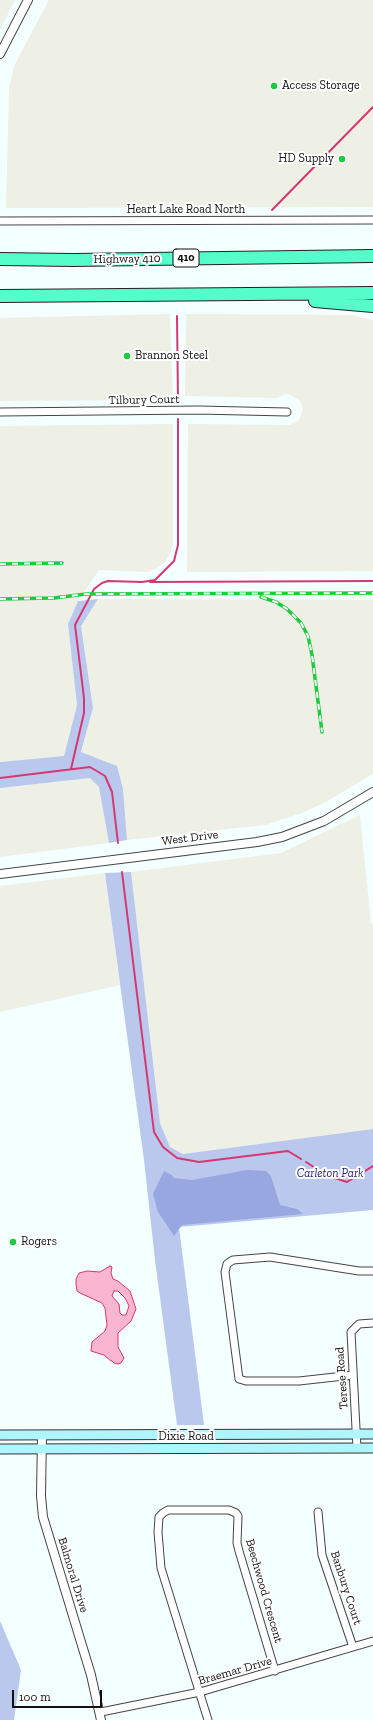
<!DOCTYPE html>
<html>
<head>
<meta charset="utf-8">
<style>
	body { margin:0 }
	#map { position:relative; width:373px; height:1720px; overflow:hidden; background:#f4ffff; font-family:"Zilla Slab",serif }
	canvas { display:block }
	.scale { position:absolute; left:12px; top:1690px; width:90px; height:18px; box-sizing:border-box; border:2px solid #111; border-top:0; padding-left:5px; font-size:12px; line-height:14px; white-space:nowrap; color:#111; -webkit-text-stroke:3px #fff; paint-order:stroke }
</style>
</head>
<body>
<div id="map">
<canvas width="373" height="1720"></canvas>
<div class="scale">100 m</div>
</div>
<script>
const ctx = document.querySelector('canvas').getContext('2d');
ctx.lineJoin = 'round';
function paint(path, color) { ctx.fillStyle = color; ctx.fill(path, 'evenodd'); }
const poly = rows => new Path2D(rows.map(r => 'M' + r).join(''));
function stroke(path, color, width, dash) { ctx.strokeStyle = color; ctx.lineWidth = width; ctx.lineCap = dash ? 'butt' : 'round'; ctx.setLineDash(dash || []); ctx.stroke(path); }
function label(font, color, halo, rows, align = 'center') {
  ctx.font = font + ' "Zilla Slab",serif'; ctx.lineWidth = 4; ctx.setLineDash([]); ctx.textBaseline = 'middle'; ctx.strokeStyle = halo; ctx.fillStyle = color; for (const [text, x, y, turn = 0] of rows) {
    ctx.save(); ctx.translate(x, y); ctx.rotate((+turn || 0) * Math.PI / 180); ctx.textAlign = isNaN(turn) ? turn : align; if (halo) ctx.strokeText(text, 0, 0); ctx.fillText(text, 0, 0); ctx.restore();
  }
}
const industrial = poly([
	[0,0,15,0,0,30],
	[49,0,373,0,373,207,6,208,9,88,14,66],
	[170,314,173,400,0,401,0,318],
	[186,314,352,315,373,320,373,571,187,572,188,424,290,425,299,420,303,410,300,401,291,395,286,394,277,398,185,396],
	[173,424,173,544,170,554,165,562,157,568,148,572,99,570,78,601,68,624,77,705,64,756,0,762,0,426],
	[98,599,373,600,373,774,324,803,302,813,265,825,127,840,123,789,81,753,93,708,81,626],
	[90,778,99,787,109,843,0,857,0,788],
	[360,815,371,923,373,923,373,1129,183,1154,170,1147,160,1123,131,872,281,853],
	[105,873,120,985,0,1012,0,886]
]);
const green = poly([
	[98,599,81,626,93,708,81,752,117,766,123,789,127,840,109,843,99,787,90,778,0,788,0,762,64,756,77,705,68,624,78,601],
	[131,872,160,1123,170,1147,183,1154,373,1129,373,1210,179,1227,204,1425,177,1425,155,1260,144,1160,105,873],
	[0,1621,21,1670,14,1720,0,1720]
]);
const forest = poly([
	[247,1170,266,1171,271,1176,280,1205,297,1209,303,1214,182,1225,174,1236,158,1212,153,1194,164,1171,172,1175,174,1178,192,1180]
]);
const water = poly([
	[110,1266,112,1267,111,1273,113,1279,118,1281,130,1291,136,1309,131,1321,118,1333,118,1347,124,1358,121,1363,118,1364,114,1363,112,1361,111,1361,104,1355,91,1351,92,1342,105,1331,107,1325,105,1308,102,1303,80,1293,77,1291,76,1284,76,1279,79,1273,87,1271,100,1272,110,1266],
	[114,1291,118,1291,125,1298,129,1306,126,1315,122,1315,120,1313,119,1304,112,1296,114,1291]
]);
const stream = poly([
	[272,210,373,107],
	[177,316,178,402],
	[150,582,373,581],
	[71,769,84,713,84,698,75,625,94,589,102,583,108,581,142,582,155,580,174,561,178,545,178,419],
	[0,778,90,767,105,776,112,792,118,843],
	[122,872,154,1132,163,1147,177,1158,199,1162,288,1151,301,1159],
	[306,1162,326,1175,347,1182,373,1166]
]);
const minor = poly([
	[0,221,373,220],
	[0,412,199,410,287,412],
	[353,1375,299,1381,246,1381,239,1379,225,1272,227,1264,233,1260,270,1257,359,1271,373,1271],
	[357,1448,351,1332,359,1324,373,1323],
	[318,1512,322,1555,353,1647],
	[101,1712,200,1692,373,1641],
	[208,1720,161,1568,158,1532,159,1517,163,1513,168,1510,229,1510,236,1513,238,1516,237,1543,239,1551,275,1671]
]);
const tertiary = poly([
	[0,54,28,0],
	[0,874,257,842,282,837,324,821,373,792],
	[42,1435,41,1496,43,1517,91,1675,101,1720]
]);
const secondary = poly([
	[0,1435,373,1434],
	[0,1449,373,1448]
]);
const motorway = poly([
	[0,259,73,260,373,256],
	[0,296,373,293],
	[315,301,373,306]
]);
const rail = poly([
	[0,564,62,563],
	[261,597,276,602,287,609,301,623,308,636,312,655,322,732],
	[0,599,54,598,86,594,373,593]
]);
const markers = [
	[274,86,4,"#1dcc3e"],
	[342,159,4,"#1dcc3e"],
	[127,356,4,"#1dcc3e"],
	[13,1242,4,"#1dcc3e"]
];
const shields = [
	[186,258,26]
];
const shieldNames = [
	["410",186,258]
];
const poiNames = [
	["Access Storage",282,86],
	["HD Supply",334,159,"right"],
	["Brannon Steel",135,356],
	["Rogers",21,1242]
];
const streetNames = [
	["Heart Lake Road North",186,210],
	["Highway 410",127,259,-1],
	["Tilbury Court",144,400,-1],
	["West Drive",190,838,-7],
	["Terese Road",342,1378,-94],
	["Dixie Road",186,1437],
	["Balmoral Drive",73,1575,73],
	["Banbury Court",346,1588,72],
	["Beechwood Crescent",264,1591,74],
	["Braemar Drive",235,1671,-16]
];
const parkNames = [
	["Carleton Park",330,1174]
];
paint(industrial, '#eeefe5');
paint(green, '#bac8ed');
paint(forest, '#98a7df');
paint(water, '#fab5d0');
stroke(water, '#d73771', 1);
stroke(stream, '#d73771', 2);
stroke(minor, '#444', 9);
stroke(tertiary, '#444', 10);
stroke(secondary, '#333', 11);
stroke(motorway, '#222', 14);
stroke(minor, '#fff', 7);
stroke(tertiary, '#fff', 8);
stroke(secondary, '#aff5ff', 9);
stroke(motorway, '#54fdc9', 12);
stroke(rail, '#1dcc3e', 3.5);
stroke(rail, '#fff', 2, [6]);
for (const [x, y, r, color] of markers) { const dot = new Path2D(); dot.arc(x, y, r, 0, 2 * Math.PI); ctx.fillStyle = color; ctx.fill(dot); stroke(dot, '#fff', 1.5); }
for (const [x, y, w] of shields) { const box = new Path2D(); box.roundRect(x - w / 2, y - 9, w, 18, 3); ctx.fillStyle = '#fff'; ctx.fill(box); stroke(box, '#111', 1); }
label('bold 11px', '#111', null, shieldNames);
label('12px', '#111', '#fff', poiNames, 'left');
label('12px', '#111', '#fff', streetNames);
label('italic 12px', '#1d1b6e', '#fff', parkNames);
</script>
</body>
</html>
